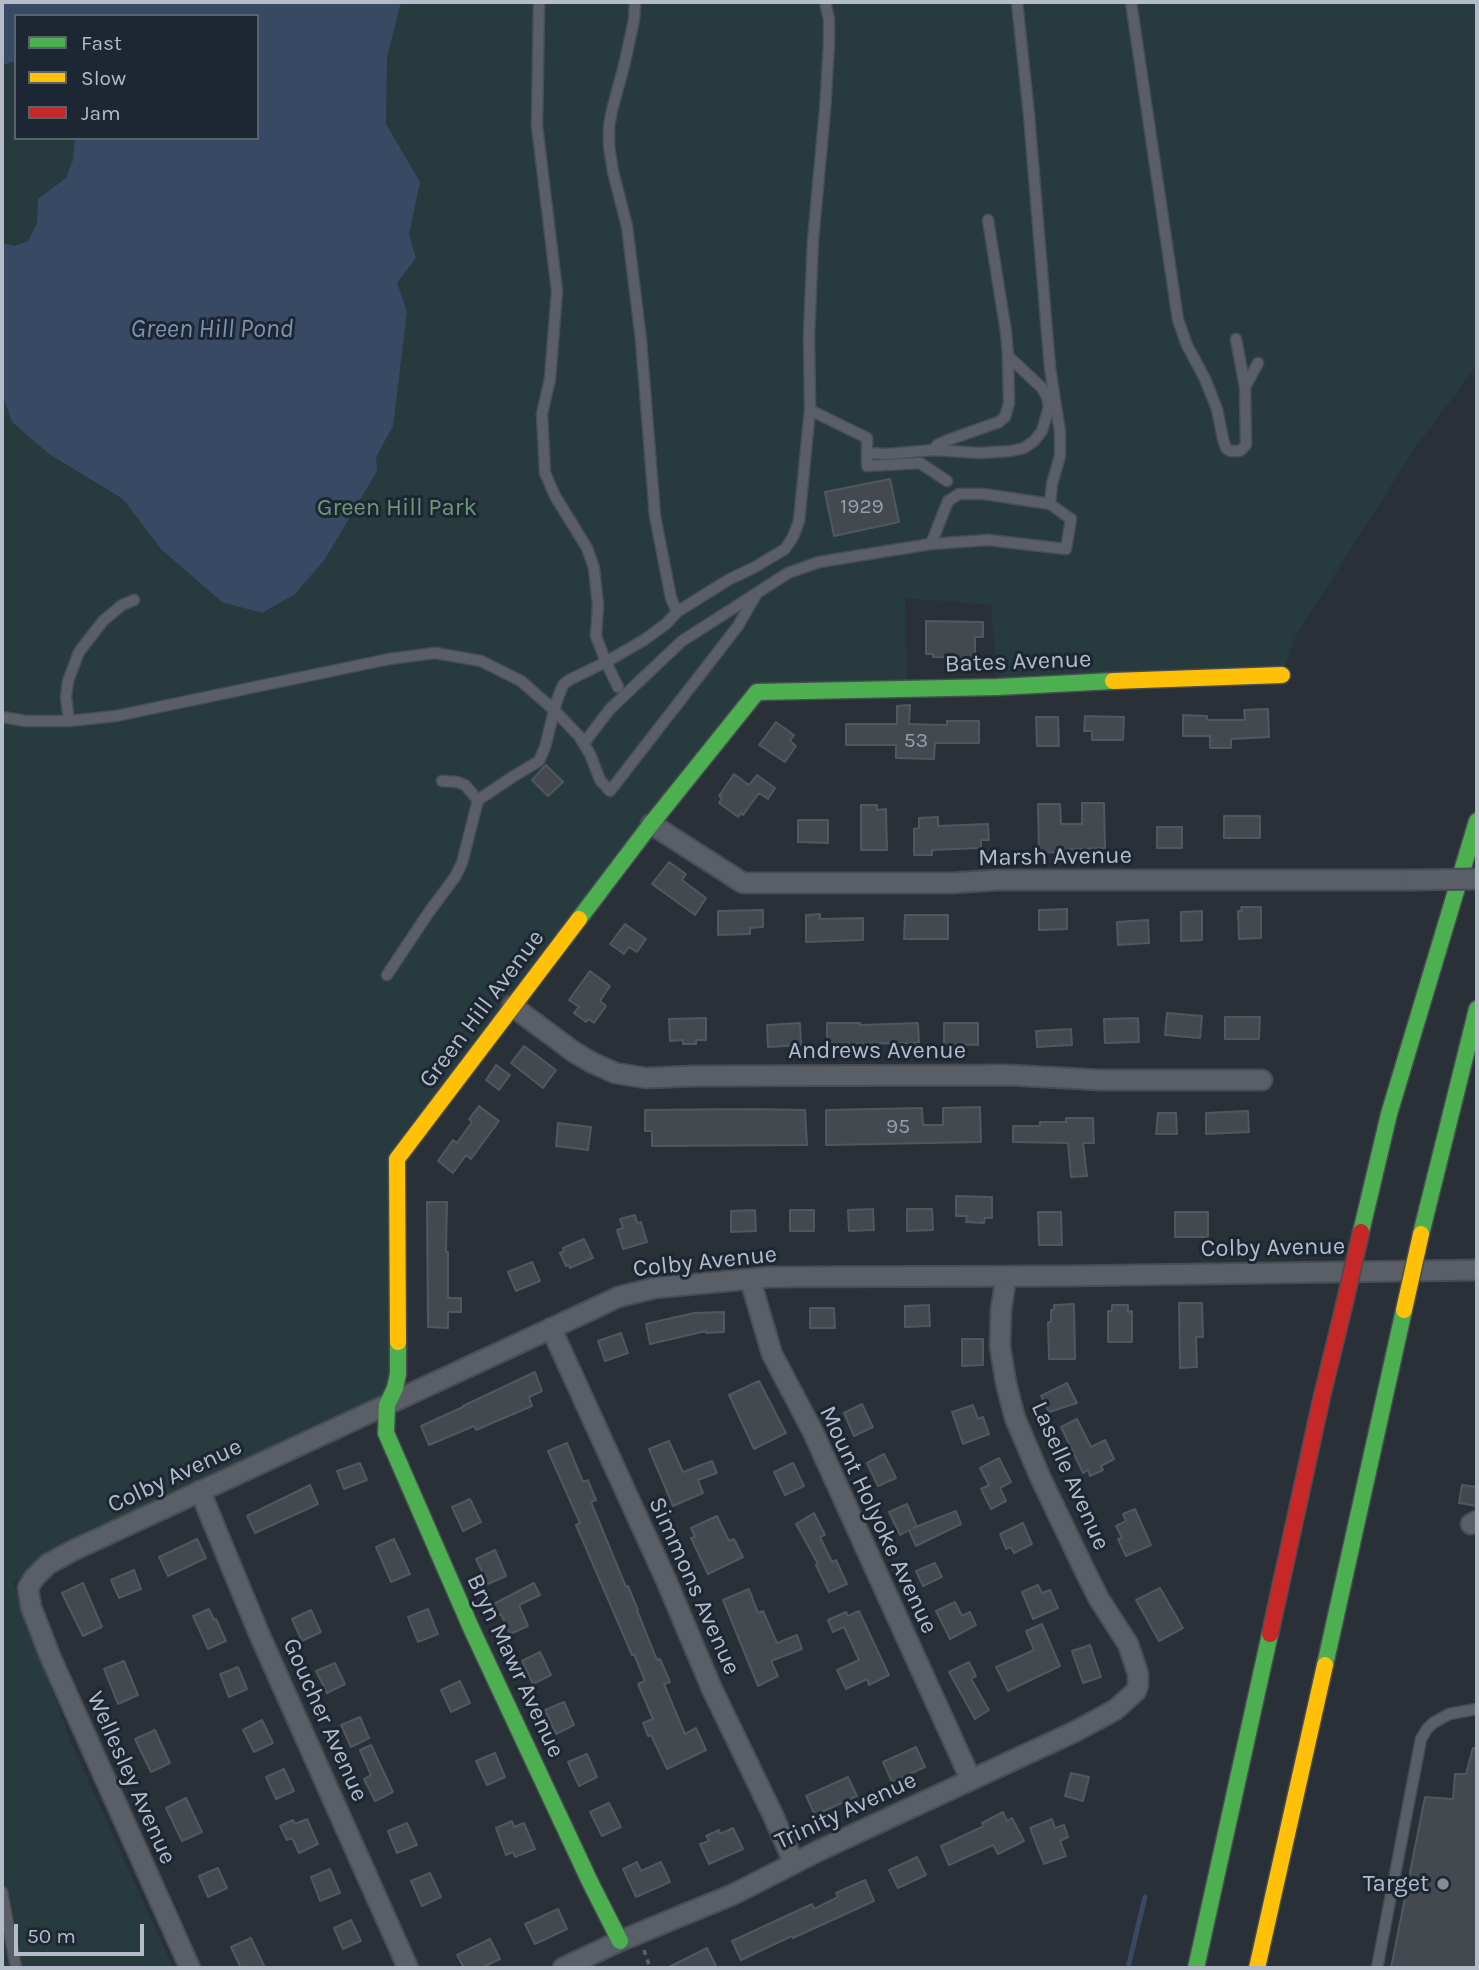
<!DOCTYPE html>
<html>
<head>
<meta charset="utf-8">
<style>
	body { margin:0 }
	#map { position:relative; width:1479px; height:1970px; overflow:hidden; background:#2a3038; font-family:Karla,sans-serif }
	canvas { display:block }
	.frame { position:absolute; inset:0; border:4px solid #b4bcc9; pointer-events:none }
	.legend { position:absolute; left:14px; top:14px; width:245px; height:126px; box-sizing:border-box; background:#1d2633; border:2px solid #59626f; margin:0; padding:9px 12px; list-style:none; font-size:21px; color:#b4bcc9 }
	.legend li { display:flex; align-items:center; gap:14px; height:35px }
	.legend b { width:35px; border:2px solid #59626f }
	.scale { position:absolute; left:14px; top:1924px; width:130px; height:32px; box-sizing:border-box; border:4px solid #b4bcc9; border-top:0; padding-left:9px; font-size:21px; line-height:24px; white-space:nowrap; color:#b4bcc9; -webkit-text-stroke:5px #1d2633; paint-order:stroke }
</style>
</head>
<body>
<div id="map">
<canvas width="1479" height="1970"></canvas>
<div class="frame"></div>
<ul class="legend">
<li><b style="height:9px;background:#4caf50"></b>Fast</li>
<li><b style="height:9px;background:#ffc107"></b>Slow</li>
<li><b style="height:9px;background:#c62828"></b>Jam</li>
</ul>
<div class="scale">50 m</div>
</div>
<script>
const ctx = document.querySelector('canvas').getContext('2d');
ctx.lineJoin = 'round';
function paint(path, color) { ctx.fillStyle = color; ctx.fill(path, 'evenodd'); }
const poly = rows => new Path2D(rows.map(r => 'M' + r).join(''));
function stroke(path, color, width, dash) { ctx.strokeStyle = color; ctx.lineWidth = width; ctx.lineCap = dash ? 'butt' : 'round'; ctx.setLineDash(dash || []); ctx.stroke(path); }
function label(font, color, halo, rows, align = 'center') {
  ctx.font = font + ' Karla,sans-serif'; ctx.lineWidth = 6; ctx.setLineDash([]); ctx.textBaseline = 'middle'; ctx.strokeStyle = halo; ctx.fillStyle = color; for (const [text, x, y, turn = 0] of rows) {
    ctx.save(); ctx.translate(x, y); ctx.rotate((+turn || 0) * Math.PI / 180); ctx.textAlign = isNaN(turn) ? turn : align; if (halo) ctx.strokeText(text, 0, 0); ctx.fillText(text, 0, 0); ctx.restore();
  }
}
const green = poly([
	[2,2,1477,2,1477,365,1417,445,1295,637,1282,675,997,687,991,605,905,598,907,688,757,692,397,1159,387,1405,74,1550,13,1582,71,1743,173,1968,2,1968],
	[16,16,257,16,257,138,16,138]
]);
const water = poly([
	[2,2,401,2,387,57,386,124,420,182,409,235,416,258,397,283,407,312,393,426,376,457,377,471,325,559,295,594,262,613,222,602,161,549,123,499,49,454,12,422,2,394,2,243,14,246,28,241,37,223,38,199,66,178,73,160,75,138,257,138,257,16,16,16,16,61,2,65]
]);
const stream = poly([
	[1128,1968,1145,1897]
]);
const building = poly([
	[890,479,899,522,834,536,825,492,890,479],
	[926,621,983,622,983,637,975,637,975,658,933,657,933,654,926,654,926,621],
	[910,705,909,724,947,725,947,721,979,721,979,743,935,743,934,759,896,758,896,745,846,745,846,724,897,724,897,706,910,705],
	[1268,709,1269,737,1231,739,1231,748,1210,748,1210,736,1183,736,1183,715,1207,716,1207,720,1245,720,1244,710,1268,709],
	[1085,716,1124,717,1123,740,1092,740,1092,731,1084,731,1085,716],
	[1036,717,1058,717,1059,746,1037,746,1036,717],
	[776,722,794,735,790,741,796,746,785,762,759,745,776,722],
	[546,765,563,782,548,796,532,780,546,765],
	[734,774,749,785,757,775,775,788,768,799,759,793,743,815,741,813,738,817,719,803,722,798,719,796,734,774],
	[1082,803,1104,803,1105,848,1058,850,1058,852,1039,853,1038,804,1060,804,1061,824,1082,824,1082,803],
	[861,805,877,805,877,810,886,809,887,850,861,850,861,805],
	[1224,816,1260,816,1260,838,1224,838,1224,816],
	[938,817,938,826,988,824,989,840,981,840,981,848,932,850,932,855,914,855,914,829,919,828,919,818,938,817],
	[798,820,828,820,828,843,798,842,798,820],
	[1157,827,1182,827,1182,848,1157,848,1157,827],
	[669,862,686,874,682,880,706,898,695,915,652,884,669,862],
	[1241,907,1261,907,1261,938,1239,939,1238,911,1242,911,1241,907],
	[1067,909,1067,929,1039,930,1039,910,1067,909],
	[763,910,763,927,750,928,750,934,718,935,718,911,763,910],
	[1202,911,1202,940,1181,941,1181,912,1202,911],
	[820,914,820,919,863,918,863,940,806,942,806,915,820,914],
	[905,915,948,915,948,939,904,939,905,915],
	[1148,920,1149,943,1118,945,1117,922,1148,920],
	[625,924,646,939,637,952,629,947,624,954,610,944,625,924],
	[590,971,610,986,600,1001,606,1006,594,1023,588,1019,586,1022,574,1013,579,1007,569,1000,590,971],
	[1167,1013,1202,1016,1200,1038,1165,1035,1167,1013],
	[1225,1017,1260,1017,1259,1039,1225,1039,1225,1017],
	[706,1018,706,1040,696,1040,696,1044,683,1044,683,1040,670,1041,669,1019,706,1018],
	[1138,1018,1139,1042,1105,1043,1104,1019,1138,1018],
	[800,1023,801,1045,768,1047,767,1025,800,1023],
	[827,1023,860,1023,860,1025,918,1023,919,1043,827,1044,827,1023],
	[944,1023,978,1023,978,1045,944,1044,944,1023],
	[1071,1029,1072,1045,1037,1047,1036,1031,1071,1029],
	[524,1046,556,1070,543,1088,511,1063,524,1046],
	[496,1065,510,1075,499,1090,486,1080,496,1065],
	[479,1106,499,1121,471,1159,466,1155,453,1173,438,1161,453,1140,457,1143,472,1122,469,1119,479,1106],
	[980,1107,981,1142,826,1145,826,1110,922,1108,923,1125,943,1125,943,1108,980,1107],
	[748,1109,805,1110,807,1145,652,1146,652,1131,645,1131,645,1110,748,1109],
	[1248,1111,1249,1132,1206,1134,1206,1113,1248,1111],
	[1158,1113,1176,1113,1177,1134,1156,1134,1158,1113],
	[1066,1118,1093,1118,1094,1143,1083,1143,1087,1176,1071,1177,1068,1143,1013,1142,1013,1126,1040,1126,1040,1122,1066,1122,1066,1118],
	[558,1123,591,1127,588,1150,556,1146,558,1123],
	[956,1196,992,1197,992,1218,985,1218,984,1223,966,1222,967,1216,956,1216,956,1196],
	[427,1202,447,1202,446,1252,448,1252,448,1298,461,1298,461,1312,448,1312,448,1328,428,1327,427,1202],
	[873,1209,874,1230,849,1231,848,1210,873,1209],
	[907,1209,932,1209,933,1230,907,1231,907,1209],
	[755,1210,756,1231,731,1232,731,1211,755,1210],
	[790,1210,814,1210,814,1231,790,1231,790,1210],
	[1038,1212,1061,1212,1062,1245,1039,1245,1038,1212],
	[1175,1212,1208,1212,1208,1237,1175,1237,1175,1212],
	[635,1215,637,1223,641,1222,647,1242,623,1249,617,1230,623,1228,620,1219,635,1215],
	[584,1239,593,1258,570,1268,569,1265,566,1266,560,1253,564,1251,563,1248,584,1239],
	[532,1262,540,1281,516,1291,508,1272,532,1262],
	[1179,1303,1202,1303,1203,1337,1196,1337,1197,1367,1180,1368,1179,1303],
	[1074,1304,1075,1359,1049,1359,1048,1322,1051,1322,1051,1310,1054,1310,1054,1305,1074,1304],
	[929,1305,930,1326,905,1327,905,1306,929,1305],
	[1112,1305,1128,1305,1128,1312,1132,1311,1132,1342,1108,1342,1108,1311,1112,1311,1112,1305],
	[810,1308,834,1308,835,1328,810,1328,810,1308],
	[724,1312,724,1332,706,1333,706,1331,650,1344,646,1324,694,1313,724,1312],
	[621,1333,628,1353,605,1361,598,1341,621,1333],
	[962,1339,983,1339,983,1365,962,1366,962,1339],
	[535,1372,542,1391,529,1397,532,1406,476,1430,474,1426,429,1445,421,1426,463,1407,463,1406,535,1372],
	[759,1381,786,1433,754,1449,729,1395,759,1381],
	[1067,1383,1077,1403,1049,1412,1041,1396,1067,1383],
	[862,1404,873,1427,854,1436,844,1413,862,1404],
	[973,1405,978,1419,983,1417,989,1434,963,1444,952,1412,973,1405],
	[1077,1419,1091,1447,1105,1440,1114,1459,1101,1466,1103,1470,1090,1476,1088,1470,1083,1473,1061,1427,1077,1419],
	[669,1441,683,1472,712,1461,717,1473,698,1480,703,1493,673,1506,649,1449,669,1441],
	[567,1443,583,1482,588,1480,596,1500,591,1502,626,1587,628,1586,638,1610,637,1610,657,1660,660,1659,670,1682,664,1684,685,1734,696,1728,706,1750,667,1769,651,1735,648,1736,643,1723,653,1719,638,1684,645,1681,634,1654,632,1655,576,1525,580,1523,548,1451,567,1443],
	[884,1454,896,1478,878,1486,867,1463,884,1454],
	[999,1458,1011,1482,1000,1488,1006,1501,991,1509,981,1489,989,1485,980,1468,999,1458],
	[360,1463,367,1480,344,1489,337,1471,360,1463],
	[793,1463,804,1486,785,1495,774,1472,793,1463],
	[310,1485,318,1504,255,1533,247,1516,310,1485],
	[1462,1485,1477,1487,1477,1506,1459,1503,1462,1485],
	[470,1499,481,1522,463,1531,452,1507,470,1499],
	[907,1504,917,1527,913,1528,956,1511,961,1524,916,1546,909,1530,900,1535,889,1512,907,1504],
	[1135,1509,1151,1545,1126,1556,1118,1539,1122,1538,1116,1526,1126,1521,1123,1514,1135,1509],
	[814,1513,825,1535,820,1537,832,1562,836,1560,847,1584,829,1592,816,1565,818,1564,796,1524,814,1513],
	[717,1516,729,1541,734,1539,743,1557,708,1574,691,1538,695,1537,691,1528,717,1516],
	[1023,1523,1032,1544,1014,1553,1011,1547,1006,1549,1000,1534,1023,1523],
	[197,1539,206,1558,168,1576,159,1557,197,1539],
	[394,1539,410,1574,391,1582,376,1547,394,1539],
	[495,1550,506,1576,488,1584,476,1559,495,1550],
	[935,1563,942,1577,923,1586,916,1571,935,1563],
	[134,1570,141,1589,119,1598,111,1580,134,1570],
	[83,1583,102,1627,83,1636,62,1593,83,1583],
	[534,1583,540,1595,519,1605,528,1626,510,1634,501,1614,492,1619,486,1608,534,1583],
	[1038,1585,1042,1593,1050,1590,1058,1608,1033,1619,1022,1592,1038,1585],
	[1160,1588,1183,1628,1159,1641,1136,1600,1160,1588],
	[749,1589,758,1613,763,1611,777,1643,797,1635,802,1649,771,1661,778,1676,758,1686,723,1600,749,1589],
	[955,1602,962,1616,970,1612,976,1625,950,1639,936,1611,955,1602],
	[209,1609,214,1620,216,1619,226,1641,208,1649,193,1616,209,1609],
	[428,1609,438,1634,418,1642,408,1617,428,1609],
	[311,1610,321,1632,302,1641,292,1619,311,1610],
	[859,1611,889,1675,869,1685,867,1679,846,1689,837,1670,859,1660,844,1627,833,1632,828,1620,846,1612,848,1616,859,1611],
	[1042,1624,1060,1666,1008,1691,996,1667,1034,1650,1026,1631,1042,1624],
	[1090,1645,1101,1677,1083,1683,1072,1651,1090,1645],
	[540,1652,551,1675,533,1684,522,1661,540,1652],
	[124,1661,138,1695,118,1704,104,1669,124,1661],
	[969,1662,976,1676,971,1679,989,1710,975,1719,949,1672,969,1662],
	[335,1663,345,1684,327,1693,316,1671,335,1663],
	[238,1667,247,1689,229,1697,220,1674,238,1667],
	[460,1681,470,1703,451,1712,441,1690,460,1681],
	[564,1702,574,1725,556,1734,545,1710,564,1702],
	[360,1717,369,1738,351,1747,341,1725,360,1717],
	[262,1720,273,1743,254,1752,243,1730,262,1720],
	[155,1730,170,1763,151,1772,135,1739,155,1730],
	[371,1745,393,1792,375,1801,364,1779,371,1775,360,1750,371,1745],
	[916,1747,925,1767,892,1782,883,1762,916,1747],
	[1473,1748,1477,1748,1477,1968,1391,1968,1425,1797,1453,1799,1455,1774,1466,1774,1473,1748],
	[495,1753,505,1777,487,1785,476,1761,495,1753],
	[587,1754,597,1777,579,1786,568,1762,587,1754],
	[284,1769,294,1791,276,1799,266,1777,284,1769],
	[1071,1773,1089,1777,1083,1801,1065,1796,1071,1773],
	[848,1777,857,1796,815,1815,806,1796,848,1777],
	[186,1798,202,1832,182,1841,166,1808,186,1798],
	[609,1803,621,1827,602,1836,590,1812,609,1803],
	[1003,1812,1007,1821,1012,1818,1024,1841,998,1854,993,1845,949,1865,941,1846,984,1826,982,1823,1003,1812],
	[307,1819,318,1844,299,1853,292,1838,287,1840,280,1826,293,1820,295,1824,307,1819],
	[1052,1819,1055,1828,1064,1825,1068,1837,1060,1841,1066,1856,1044,1864,1030,1828,1052,1819],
	[512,1821,514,1827,524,1823,535,1849,515,1857,513,1852,506,1855,496,1828,512,1821],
	[407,1823,417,1845,397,1853,388,1831,407,1823],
	[733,1828,743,1849,709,1864,700,1844,709,1841,706,1836,719,1830,720,1834,733,1828],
	[917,1857,926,1875,898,1888,889,1870,917,1857],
	[637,1862,641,1871,661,1862,670,1882,636,1897,623,1869,637,1862],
	[218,1868,227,1888,208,1897,199,1876,218,1868],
	[330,1869,340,1893,320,1901,311,1877,330,1869],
	[430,1873,441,1897,422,1906,411,1881,430,1873],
	[865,1880,874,1901,793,1938,792,1936,741,1960,732,1941,812,1904,814,1909,838,1897,836,1893,865,1880],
	[558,1909,567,1929,535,1944,525,1924,558,1909],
	[351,1920,361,1941,343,1949,334,1928,351,1920],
	[251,1938,265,1968,241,1968,231,1947,251,1938],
	[490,1939,500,1959,481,1968,464,1968,457,1955,490,1939],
	[707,1948,717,1968,667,1968,707,1948]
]);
const path = poly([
	[644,1950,650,1968]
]);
const lane = poly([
	[635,2,634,20,624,66,612,110,609,127,609,146,613,172,627,226,641,340,655,516,671,598,677,612,728,580,755,567,785,549,793,537,799,521,810,410],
	[825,2,829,19,829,45,825,110,813,240,809,335,810,410,867,438,867,453],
	[1017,2,1029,115,1050,368,1060,432,1060,456,1052,484,1050,504],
	[1131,2,1178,320,1187,345,1205,379,1217,409,1223,439,1226,448,1230,451,1240,451,1246,445,1245,387,1258,363],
	[1236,339,1245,387],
	[934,450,937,445,948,440,999,422,1005,417,1009,403,1008,356],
	[947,481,920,463,867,466,867,453,888,454,934,450,979,453,1011,451,1024,448,1034,441,1042,431,1049,407,1047,397,1042,388,1008,356,1006,332,988,220],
	[618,687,606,662,644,640,666,624,677,612],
	[2,717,26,721,69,721,116,716,389,659,435,653,481,661,521,681,554,710,579,736,590,754,600,780,610,791,738,626,757,593],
	[69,721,66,697,68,681,79,652,103,621,122,605,134,600],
	[584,743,610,709,682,641,788,573,819,562,931,544,988,540,1066,549,1071,519,1050,504,984,494,959,494,948,501,931,544],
	[442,781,457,782,465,785,478,800],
	[387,975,429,912,455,877,462,863,478,800,514,776,539,761,545,747,557,700,563,685,569,680,606,662,596,636,598,605,594,568,587,548,555,496,545,473,542,414,550,379,557,291,537,126,539,2],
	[2,1892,16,1968],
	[1377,1968,1421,1739,1427,1729,1433,1723,1449,1714,1477,1709]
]);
const street = poly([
	[651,824,743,883,952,883,997,880,1409,880],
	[512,1006,574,1052,591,1062,615,1073,646,1078,695,1076,1008,1075,1101,1080,1262,1080],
	[750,1279,772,1354,813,1432,833,1476,971,1780],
	[551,1328,666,1580,712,1689,771,1811,794,1863],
	[200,1491,260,1636,408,1968],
	[1471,1524,1477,1521],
	[190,1968,50,1656,31,1607,28,1588,34,1578,48,1564,74,1550,593,1309,618,1297,655,1288,769,1277,1066,1276,1477,1270],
	[563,1968,620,1941,734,1894,820,1850,1074,1732,1115,1710,1136,1691,1138,1685,1138,1674,1128,1644,1099,1599,1086,1573,1041,1479,1015,1418,1006,1383,1000,1346,1001,1310,1006,1277]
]);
const fast = poly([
	[579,919,651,824,757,692,997,687,1113,681],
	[1361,1232,1389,1114,1477,821],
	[1421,1234,1477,1009],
	[398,1342,398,1374,395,1388,387,1405,386,1433,472,1630,591,1884,620,1941],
	[1325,1665,1404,1310],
	[1196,1968,1270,1634]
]);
const slow = poly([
	[1113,681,1282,675],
	[398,1342,397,1159,579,919],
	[1257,1968,1325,1665]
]);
const jam = poly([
	[1270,1634,1322,1396,1343,1310]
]);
const streetBridge = poly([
	[1409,880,1477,879]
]);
const slowBridge = poly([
	[1404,1310,1421,1234]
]);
const jamBridge = poly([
	[1343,1310,1361,1232]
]);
const markers = [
	[1443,1884,7,"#848b96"]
];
const numberNames = [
	["1929",862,507],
	["53",916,741],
	["95",898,1127]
];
const parkNames = [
	["Green Hill Park",397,508]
];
const streetNames = [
	["Bates Avenue",1018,662,-2],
	["Marsh Avenue",1055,857,-1],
	["Green Hill Avenue",482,1009,-53],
	["Andrews Avenue",877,1051],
	["Colby Avenue",1273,1248,-1],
	["Colby Avenue",705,1262,-6],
	["Colby Avenue",175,1476,-25],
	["Laselle Avenue",1070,1476,66],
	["Mount Holyoke Avenue",878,1520,65],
	["Simmons Avenue",694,1586,66],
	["Bryn Mawr Avenue",515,1666,65],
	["Goucher Avenue",325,1720,66],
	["Wellesley Avenue",131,1778,66],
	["Trinity Avenue",846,1811,-25]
];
const poiNames = [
	["Target",1429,1884]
];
const waterNames = [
	["Green Hill Pond",212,330]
];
paint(green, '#273a3e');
paint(water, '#384963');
stroke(stream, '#384963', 5);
paint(building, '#444950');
stroke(building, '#52575f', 2);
stroke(lane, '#484c53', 13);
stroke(street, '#484c53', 23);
stroke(fast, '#484c53', 19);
stroke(slow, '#484c53', 19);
stroke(jam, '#484c53', 19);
stroke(path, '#5d636a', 3.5, [5, 5]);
stroke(lane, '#5a5e66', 10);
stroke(street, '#5a5e66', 19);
stroke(fast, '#4caf50', 16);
stroke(slow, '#ffc107', 16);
stroke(jam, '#c62828', 16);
stroke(streetBridge, '#484c53', 23, []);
stroke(slowBridge, '#474c53', 19, []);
stroke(jamBridge, '#474c53', 19, []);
stroke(streetBridge, '#5a5e66', 19);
stroke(slowBridge, '#ffc107', 16);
stroke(jamBridge, '#c62828', 16);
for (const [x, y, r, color] of markers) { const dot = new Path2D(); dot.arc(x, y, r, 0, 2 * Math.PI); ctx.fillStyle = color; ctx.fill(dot); stroke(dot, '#1d2633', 2.5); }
label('21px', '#989fab', null, numberNames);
label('24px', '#6b9a76', '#1d2633', parkNames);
label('24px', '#b4bcc9', '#1d2633', streetNames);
label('24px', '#b4bcc9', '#1d2633', poiNames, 'right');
label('italic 26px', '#7c92b1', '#1d2633', waterNames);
</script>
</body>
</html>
